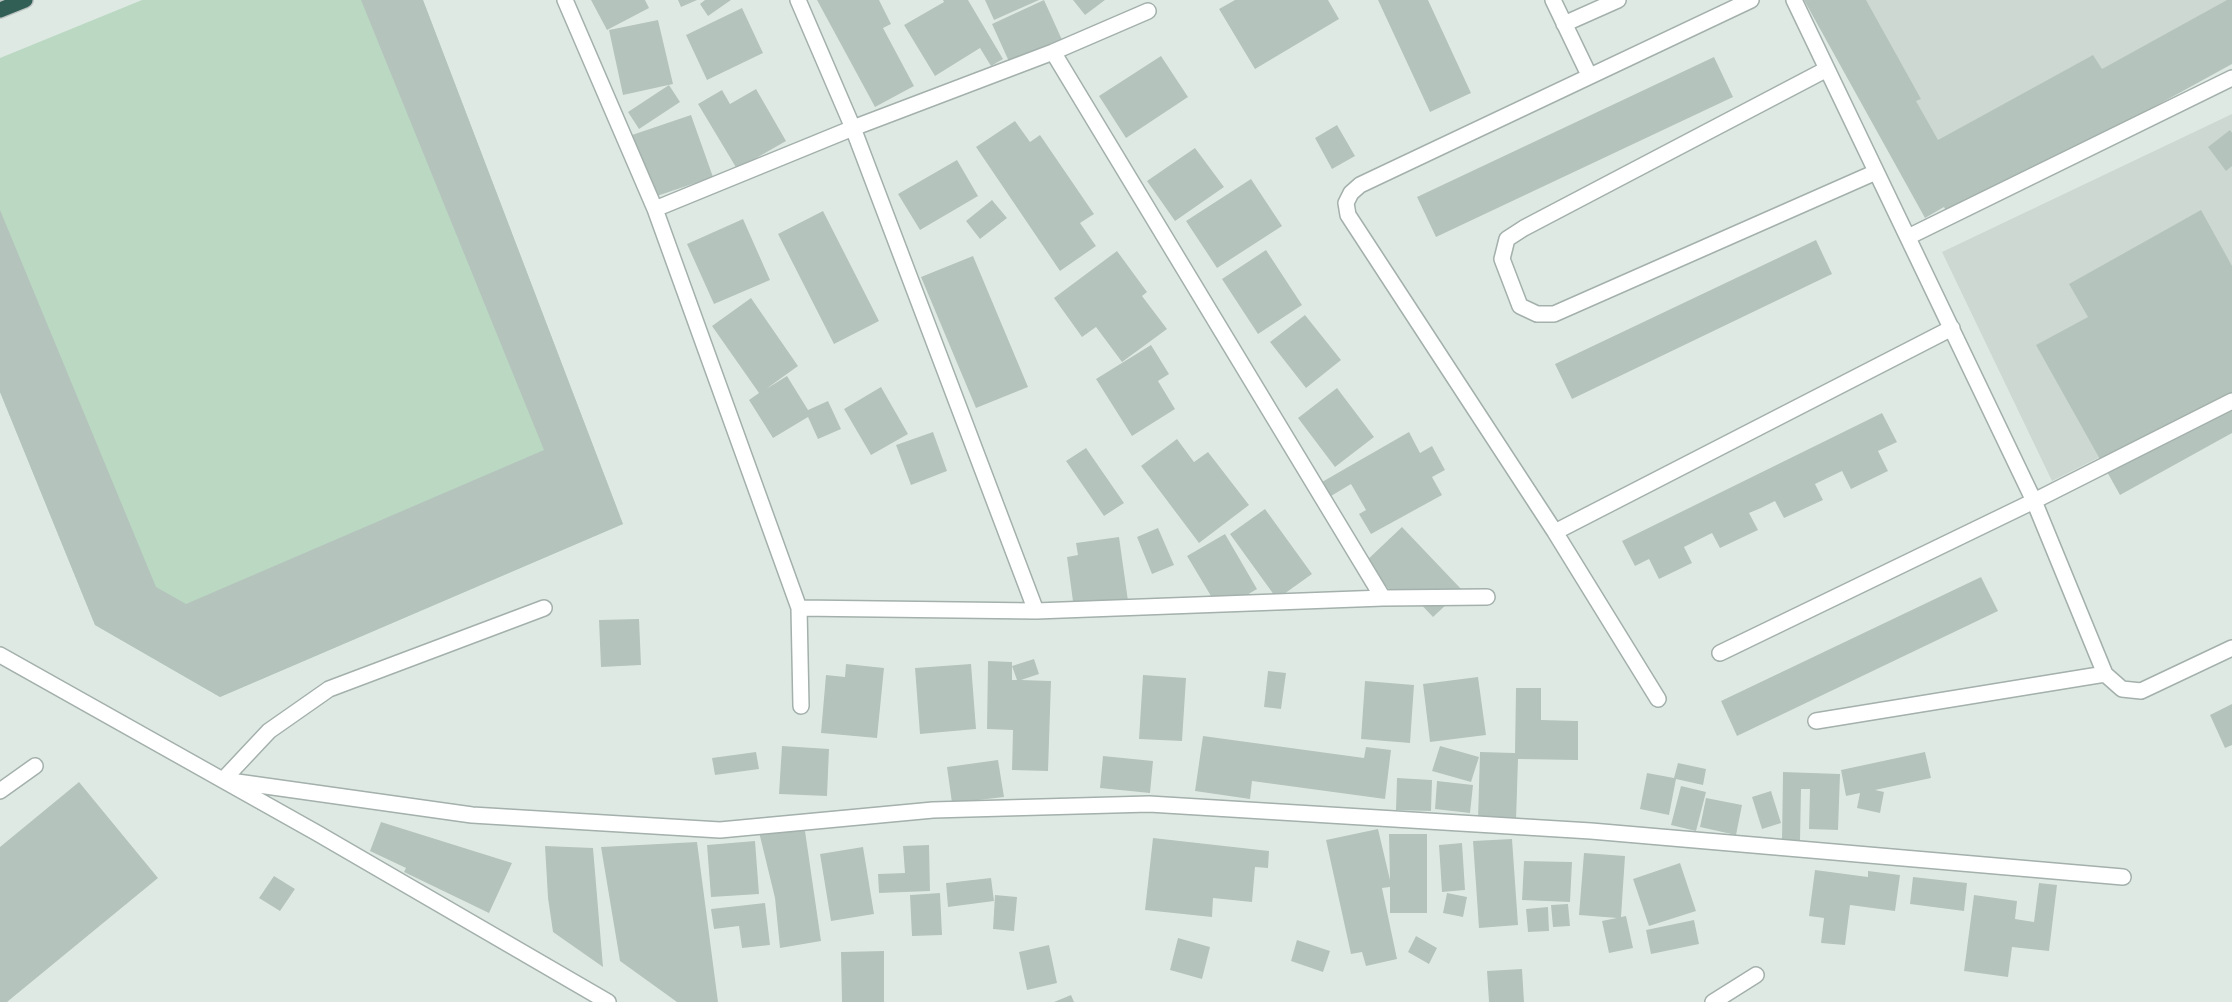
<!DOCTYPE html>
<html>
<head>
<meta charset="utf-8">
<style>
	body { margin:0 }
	canvas { display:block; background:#dfe9e4 }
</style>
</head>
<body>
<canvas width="2232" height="1002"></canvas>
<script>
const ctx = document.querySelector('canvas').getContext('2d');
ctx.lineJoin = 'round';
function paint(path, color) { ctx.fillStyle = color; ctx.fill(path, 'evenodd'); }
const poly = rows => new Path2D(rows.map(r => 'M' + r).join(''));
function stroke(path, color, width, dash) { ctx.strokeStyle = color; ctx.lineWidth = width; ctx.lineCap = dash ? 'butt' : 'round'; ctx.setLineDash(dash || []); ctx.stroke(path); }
const built = poly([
	[1815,0,2232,0,1922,208],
	[2232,114,2232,391,2052,481,1942,252]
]);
const green = poly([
	[142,0,423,0,623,524,220,697,95,625,0,392,0,58]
]);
const building = poly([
	[361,0,423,0,623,524,220,697,95,625,0,392,0,210,156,587,186,604,544,450],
	[591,0,645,0,649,8,607,30],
	[678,0,697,0,681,7],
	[705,0,731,0,708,16,700,4],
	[817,0,879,0,891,24,883,28,914,86,875,107],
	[943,0,968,0,1003,59,991,66,980,48,935,76,904,25,944,2],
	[985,0,1039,0,994,20],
	[1044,0,1063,42,1011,66,992,24],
	[1073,0,1105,0,1085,15],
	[1235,0,1328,0,1339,19,1255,69,1219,9],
	[1378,0,1428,0,1471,93,1430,112],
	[1804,0,1866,0,1921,99,1916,101,1938,140,2093,55,2102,69,2227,0,2232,0,2232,64,1950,219,1944,207,1925,218],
	[742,8,763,53,707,80,686,35],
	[658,20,673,84,623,95,609,30],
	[1161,56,1188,97,1126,138,1099,96],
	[1714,57,1733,97,1436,237,1417,197],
	[669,85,680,102,639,129,628,112],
	[756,89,786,141,737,169,698,104,722,90,730,104],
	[691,115,713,177,654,197,632,135],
	[1015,121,1030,142,1040,135,1094,214,1080,223,1096,246,1060,271,976,147],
	[1337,125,1355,156,1332,169,1315,138],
	[2230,130,2232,133,2232,166,2226,171,2208,147],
	[1195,148,1224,187,1175,221,1147,181],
	[957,160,978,196,920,230,898,194],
	[1251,179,1282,226,1217,268,1186,221],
	[992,200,1007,218,980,239,966,221],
	[2201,210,2232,266,2232,433,2120,495,2036,345,2088,317,2069,284],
	[823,211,879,321,834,344,778,234],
	[743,219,770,280,714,304,687,244],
	[1816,240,1832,274,1572,399,1555,364],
	[1266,250,1302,305,1258,334,1222,279],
	[1117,251,1147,292,1142,296,1167,329,1122,362,1096,327,1082,337,1054,298],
	[973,256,1028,387,976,408,921,277],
	[751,298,798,366,766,389,787,376,808,410,828,401,841,429,818,439,808,417,773,438,749,400,759,393,712,326],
	[1305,315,1341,360,1306,388,1270,342],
	[1151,345,1169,374,1158,381,1175,409,1132,436,1096,379],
	[881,387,908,434,871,455,844,409],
	[1337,388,1374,437,1335,467,1298,418],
	[1882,413,1897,442,1878,451,1888,471,1851,489,1842,471,1815,484,1823,500,1784,518,1775,501,1761,508,1749,513,1758,530,1720,548,1712,533,1684,547,1692,563,1659,579,1649,559,1635,566,1622,541],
	[933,432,947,471,911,485,896,445],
	[1409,432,1420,453,1432,446,1445,470,1432,477,1442,495,1371,534,1359,514,1366,510,1351,484,1331,496,1322,482],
	[1177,439,1194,462,1208,452,1249,505,1199,543,1141,466],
	[1086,448,1124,503,1104,516,1066,461],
	[1265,509,1312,574,1277,599,1230,534],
	[1402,527,1462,590,1433,617,1413,596,1403,604,1364,563],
	[1158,528,1174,565,1152,574,1137,537],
	[1225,534,1257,589,1220,611,1187,556],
	[1119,537,1129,608,1075,616,1067,557,1078,555,1076,543],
	[1981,577,1998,611,1737,736,1721,701],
	[639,619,641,665,601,667,599,620],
	[1034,659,1039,674,1021,680,1051,681,1048,771,1012,770,1013,730,987,729,988,661,1012,662,1012,680,1017,680,1012,666],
	[846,664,884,668,877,738,821,733,826,675,845,677],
	[971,664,976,729,920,734,915,668],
	[1268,671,1286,673,1281,709,1264,707],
	[1143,675,1186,678,1182,741,1139,739],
	[1478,677,1486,735,1430,742,1423,684],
	[1365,681,1414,685,1410,743,1361,739],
	[1516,688,1541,688,1541,720,1578,721,1578,760,1518,759,1516,821,1478,820,1480,752,1515,753],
	[2232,704,2232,745,2225,748,2210,715],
	[1203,736,1364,758,1366,747,1391,750,1385,799,1252,781,1250,799,1195,791],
	[782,746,829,749,827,796,779,794],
	[1440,746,1479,757,1471,782,1432,771],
	[756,752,759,769,715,775,712,758],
	[1925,752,1931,778,1875,790,1884,792,1880,813,1857,808,1860,793,1846,796,1841,770],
	[1103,756,1153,761,1150,793,1100,788],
	[998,760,1004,797,952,803,947,767],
	[1678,763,1706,769,1703,785,1676,779,1669,815,1640,809,1647,773,1674,778],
	[1783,772,1840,774,1838,830,1809,829,1810,789,1801,789,1800,841,1782,840],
	[1397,778,1432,780,1431,811,1396,810],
	[1437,781,1473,785,1470,813,1435,809],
	[79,782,158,878,7,1002,0,1002,0,847],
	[1681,786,1706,792,1696,831,1671,825],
	[1771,791,1781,823,1762,829,1752,797],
	[1706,798,1742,805,1736,835,1700,827],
	[381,822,512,863,489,913,404,872,406,868,370,851],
	[1378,829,1390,880,1389,834,1427,834,1427,913,1390,913,1390,887,1382,888,1397,959,1366,966,1362,952,1351,954,1326,840],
	[805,831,821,941,780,948,775,898,759,832],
	[1153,838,1269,851,1268,868,1255,867,1252,902,1213,898,1212,917,1145,910],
	[1512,839,1518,925,1479,928,1473,841],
	[755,841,759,894,711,897,707,845],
	[697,842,718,1002,677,1002,620,961,601,847],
	[1462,843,1465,890,1442,892,1439,845],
	[929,845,930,891,879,893,878,874,905,873,903,846],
	[545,846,593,848,603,967,553,932,548,898],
	[863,847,874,914,831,921,820,854],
	[1584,853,1625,856,1621,917,1626,916,1633,948,1609,953,1602,921,1617,918,1579,915],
	[1524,861,1572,862,1570,902,1522,900],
	[1680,863,1696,911,1649,926,1633,879],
	[1815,870,1868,877,1868,871,1900,875,1895,911,1850,905,1845,945,1821,943,1824,918,1809,916],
	[274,876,295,889,280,911,259,898],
	[1913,877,1967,883,1964,911,1910,904],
	[991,878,994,901,948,907,946,883],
	[2039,883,2057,885,2049,951,2012,947,2008,977,1964,971,1974,895,2017,901,2015,919,2034,922],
	[940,893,942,935,912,936,910,895],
	[1447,893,1467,897,1463,917,1443,913],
	[995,895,1017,897,1014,931,993,929],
	[765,903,770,945,742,948,739,926,714,929,711,909],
	[1568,904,1570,926,1553,927,1551,905],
	[1548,907,1549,931,1528,932,1526,909],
	[1694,920,1699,944,1651,954,1646,930],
	[1416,936,1437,948,1429,964,1408,952],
	[1178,938,1210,947,1202,979,1170,970],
	[1297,940,1330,951,1323,972,1291,961],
	[1049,945,1057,983,1027,990,1019,952],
	[884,951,884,1002,842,1002,841,952],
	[1522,969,1524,1002,1489,1002,1487,971],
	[1071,995,1074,1002,1054,1002]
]);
const minor = poly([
	[565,0,655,209,799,608,801,706],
	[798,0,853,128,1036,611],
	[1553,0,1589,75],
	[1794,0,2034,501,2105,674,2122,689,2141,691,2232,648],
	[1564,24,1618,0],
	[1053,52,1383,598],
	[1827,69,1524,228,1507,239,1502,259,1520,306,1537,314,1554,314,1876,172],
	[655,209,853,128,1053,52,1148,11],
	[1908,237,2232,78],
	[1555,532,1952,328],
	[799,608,1036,611,1383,598,1487,597],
	[1720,653,2034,501,2232,401],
	[0,655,317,833,608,1002],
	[1658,699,1555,532,1348,215,1346,203,1351,193,1360,185,1751,0],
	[1816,721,2105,674],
	[223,780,472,815,720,830,933,810,1149,804,1591,831,2123,877],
	[223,780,269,731,329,689,544,608],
	[0,791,35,766],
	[1713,1002,1756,975]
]);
const highway = poly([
	[0,10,25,0]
]);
paint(built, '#cdd8d3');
paint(green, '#bad8c2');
paint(building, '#b5c3bd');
stroke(minor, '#a3b0ab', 18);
stroke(highway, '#bdc3c1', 18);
stroke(minor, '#fff', 15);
stroke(highway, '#315f56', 15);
</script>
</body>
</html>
